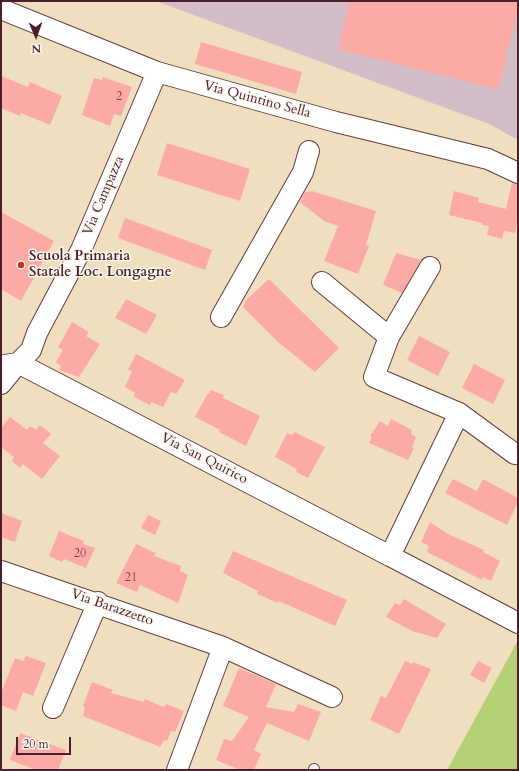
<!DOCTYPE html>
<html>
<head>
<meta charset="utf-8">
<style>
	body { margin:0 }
	#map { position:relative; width:519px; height:771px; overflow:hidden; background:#f0dfbf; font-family:Cardo,serif }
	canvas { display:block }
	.frame { position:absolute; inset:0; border:2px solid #4a1f2b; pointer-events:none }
	.north { position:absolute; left:16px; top:16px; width:40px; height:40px; -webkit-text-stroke:3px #fbf7ec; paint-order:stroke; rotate:178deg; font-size:11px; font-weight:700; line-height:16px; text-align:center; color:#4a1f2b }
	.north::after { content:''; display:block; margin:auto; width:14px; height:18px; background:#4a1f2b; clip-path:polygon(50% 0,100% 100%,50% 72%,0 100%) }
	.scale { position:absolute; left:16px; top:737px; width:55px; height:18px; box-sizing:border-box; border:2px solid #4a1f2b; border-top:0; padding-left:5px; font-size:12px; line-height:14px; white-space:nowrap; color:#4a1f2b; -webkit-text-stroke:3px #fbf7ec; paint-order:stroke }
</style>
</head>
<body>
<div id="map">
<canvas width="519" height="771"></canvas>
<div class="frame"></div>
<div class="north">N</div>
<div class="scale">20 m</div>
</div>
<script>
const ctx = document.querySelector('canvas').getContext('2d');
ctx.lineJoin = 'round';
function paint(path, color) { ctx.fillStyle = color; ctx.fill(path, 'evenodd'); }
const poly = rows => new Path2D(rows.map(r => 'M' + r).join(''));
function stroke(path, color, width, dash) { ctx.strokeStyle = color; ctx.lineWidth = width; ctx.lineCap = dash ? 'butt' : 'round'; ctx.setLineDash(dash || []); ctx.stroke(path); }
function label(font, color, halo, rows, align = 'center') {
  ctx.font = font + ' Cardo,serif'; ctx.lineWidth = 3; ctx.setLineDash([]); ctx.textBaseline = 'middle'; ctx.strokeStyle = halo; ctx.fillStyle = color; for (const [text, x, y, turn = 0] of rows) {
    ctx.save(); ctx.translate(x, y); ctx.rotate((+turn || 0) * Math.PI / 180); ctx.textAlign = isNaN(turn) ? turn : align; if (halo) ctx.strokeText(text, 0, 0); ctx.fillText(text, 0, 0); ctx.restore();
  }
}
const industrial = poly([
	[156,1,518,1,518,140,489,124]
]);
const green = poly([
	[517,642,518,643,518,770,447,770]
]);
const building = poly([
	[350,1,518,1,518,10,498,89,338,49],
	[201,42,302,72,296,94,195,64],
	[1,76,28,87,30,82,62,96,50,125,21,113,20,116,1,108],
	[103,77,132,87,121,116,114,114,110,126,82,115,94,78,102,80],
	[167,143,250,169,240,201,157,175],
	[512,183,518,184,518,218,515,233,504,231,502,239,487,235,489,226,482,225,482,223,449,215,454,191,479,198,478,202,506,209],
	[312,191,376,211,366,245,369,246,358,274,324,261,338,226,324,221,300,202,305,192],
	[1,212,54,241,21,301,1,289],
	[125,218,212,250,205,270,118,238],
	[396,253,421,260,402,293,383,285],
	[269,279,339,348,315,372,278,342,243,307,247,299],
	[126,299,157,315,146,334,115,318],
	[72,322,89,332,86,336,100,344,79,377,59,370,61,366,56,362,63,350,58,347],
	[419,336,450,352,438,376,407,360],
	[136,354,185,380,176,394,171,392,163,407,152,402,150,405,134,397,135,393,125,387,132,371,128,370],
	[474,364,505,380,493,404,462,388],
	[211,390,224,395,223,398,260,416,246,446,219,432,220,430,195,417,208,393,209,394],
	[10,417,27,430,30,426,36,430,40,425,51,434,43,443,60,456,42,479,23,464,20,468,12,461,14,457,1,447,1,428],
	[391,419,412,430,411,434,416,437,412,447,414,448,408,460,369,443,372,437,370,436,380,421,388,426],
	[294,432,325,447,308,478,296,472,297,469,275,457,287,433,292,435],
	[453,479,477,491,483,479,518,498,518,502,507,525,445,493],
	[1,513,22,521,15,542,1,537],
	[148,515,161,521,155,535,141,528],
	[430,522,448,534,484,550,483,552,500,561,491,581,483,577,482,580,427,552,429,546,421,542],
	[59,531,84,541,83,544,95,548,86,568,64,559,62,562,49,556],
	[136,544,156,553,154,556,181,566,180,571,188,575,178,603,140,585,137,592,116,583],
	[233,551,347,600,335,626,279,601,278,603,257,594,258,591,223,573],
	[404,599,446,624,437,638,412,631,386,617,395,603,400,605],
	[26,656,46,663,33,696,23,692,16,711,1,705,1,693,15,658,23,661],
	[405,661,412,664,413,662,431,669,399,734,370,720,381,696,386,698],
	[478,661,492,668,484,683,470,675],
	[239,668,276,684,266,707,294,712,298,704,321,712,309,741,267,723,254,750,261,754,254,770,240,770,216,760,224,739,232,741,249,717,223,706],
	[92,682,113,690,111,693,144,702,145,699,164,707,166,704,184,711,175,732,171,731,167,741,164,740,160,747,83,716,85,707,83,706],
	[20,733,66,750,58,770,36,770,10,760]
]);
const service = poly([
	[314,770,314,769]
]);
const minor = poly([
	[1,9,157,72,336,122,488,159,518,173],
	[322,282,389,337,374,377,459,413,515,454],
	[221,317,303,172,309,151],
	[389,337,430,267],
	[5,365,18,363,31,350,37,333,81,250,157,72],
	[1,384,18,363,390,556,459,413],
	[390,556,518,623],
	[1,571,223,647,177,770],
	[223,647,332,697],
	[53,708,98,602]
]);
const markers = [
	[21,265,4,"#c8321e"]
];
const numberNames = [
	["2",119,97],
	["20",80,554],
	["21",131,578]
];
const streetNames = [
	["Via Quintino Sella",257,100,15],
	["Via Campazza",104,196,-67],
	["Via San Quirico",204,459,27],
	["Via Barazzetto",112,608,19]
];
const poiNames = [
	["Scuola Primaria",29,257],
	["Statale Loc. Longagne",29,273]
];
paint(industrial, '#d2bdc8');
paint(green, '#b6d076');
paint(building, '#fcaaa5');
stroke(service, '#633c41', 12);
stroke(minor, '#633c41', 22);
stroke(service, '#fff', 10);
stroke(minor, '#fff', 20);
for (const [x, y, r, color] of markers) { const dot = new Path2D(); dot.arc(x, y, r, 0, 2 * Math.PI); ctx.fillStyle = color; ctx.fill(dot); stroke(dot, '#fbf7ec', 1.5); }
label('12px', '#76424a', null, numberNames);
label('14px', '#4a1f2b', '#fbf7ec', streetNames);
label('bold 14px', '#4a1f2b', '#fbf7ec', poiNames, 'left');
</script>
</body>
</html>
